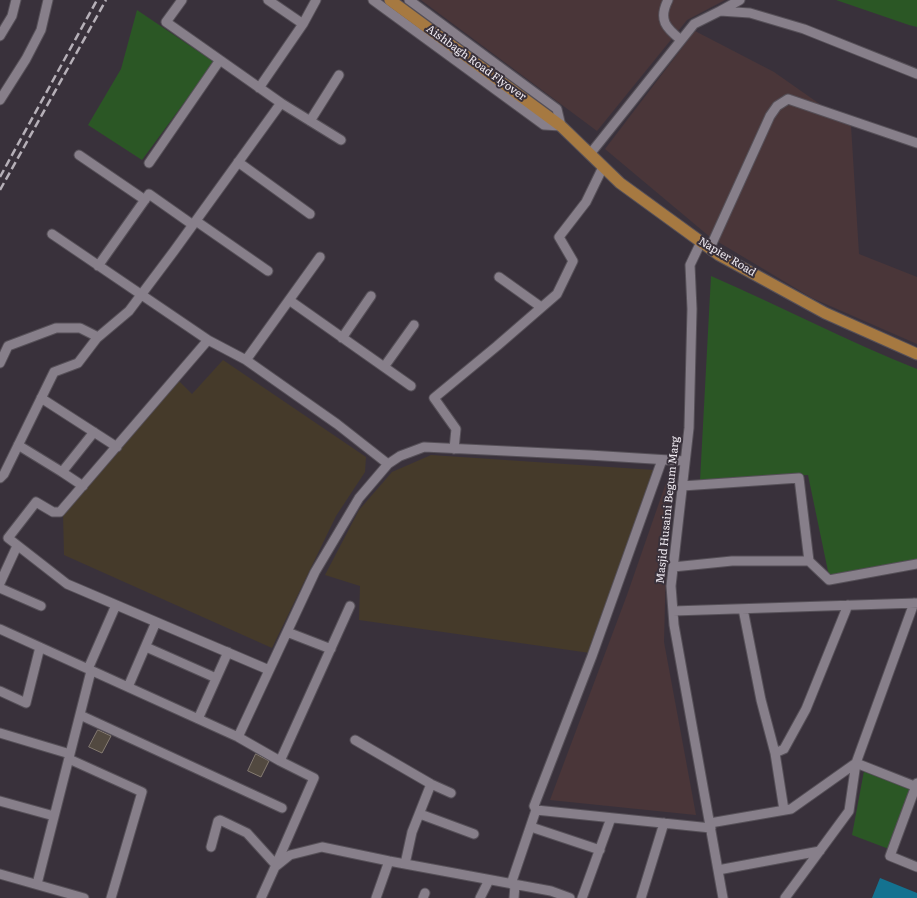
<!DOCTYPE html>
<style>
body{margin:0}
canvas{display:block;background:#39313b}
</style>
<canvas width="917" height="898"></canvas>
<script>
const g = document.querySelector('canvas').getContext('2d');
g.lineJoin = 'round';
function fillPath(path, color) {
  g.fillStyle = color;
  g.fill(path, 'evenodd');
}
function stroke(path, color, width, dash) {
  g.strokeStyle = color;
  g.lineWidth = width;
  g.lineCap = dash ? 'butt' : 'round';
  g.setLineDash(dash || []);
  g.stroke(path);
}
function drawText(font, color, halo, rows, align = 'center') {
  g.font = font + ' Literata,serif';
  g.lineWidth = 4;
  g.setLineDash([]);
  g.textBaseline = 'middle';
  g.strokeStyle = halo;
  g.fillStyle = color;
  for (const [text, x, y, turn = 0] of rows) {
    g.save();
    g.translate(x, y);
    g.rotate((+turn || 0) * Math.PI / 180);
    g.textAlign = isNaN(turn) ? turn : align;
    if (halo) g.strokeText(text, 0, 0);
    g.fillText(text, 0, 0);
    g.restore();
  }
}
const industrial = new Path2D(`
 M421,0h304l-38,20 -90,111z
 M695,31l79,41 77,54 8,128 58,23v67l-105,-46 -102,-61 -105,-88z
 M667,480l8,1 -9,82 -2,79 32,173 -146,-15 77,-205z`);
const education = new Path2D(`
 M223,360l143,97 -1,15 -29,44 -64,132 -208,-93 -1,-43 116,-131 13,13z
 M431,455l223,15 -64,183 -231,-33 1,-34 -35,-11 34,-65 33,-38z`);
const green = new Path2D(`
 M836,0h81v27l-8,-2z
 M137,10l77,52 -72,98 -54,-35 33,-56z
 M711,276c69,30 136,65 206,93v190l-88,17 -21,-101 -108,6z
 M864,771l47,18 -22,60 -37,-14z`);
const water = new Path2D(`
 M880,878l37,15v5h-45z`);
const building = new Path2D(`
 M98,730l13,6 -9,17 -13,-6z
 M256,754l13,7 -8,16 -13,-6z`);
const minor = new Path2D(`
 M182,0l-16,22 115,81 60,37
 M268,0l35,24
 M373,0l171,125 17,1 -4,-17 -148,-109
 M668,0c-10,20 -2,28 13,40
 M720,11l20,-11
 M0,36l12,-20 4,-16
 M259,88l44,-64 13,-24
 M0,100l26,-41 15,-29 7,-30
 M310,121l29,-46
 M590,154l104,-130 26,-13 30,2 54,16 113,45
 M79,155l66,45
 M238,162l72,52
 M149,163l71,-103
 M196,221l72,50
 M52,234l156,106 38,20 91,64 51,40
 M701,242l-11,23 2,44 -3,119 -18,158 3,39 49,273
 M710,248l60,-132 7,-10 11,-7 129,44
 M98,266l51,-72 44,31
 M499,277l42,30
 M289,300l122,86
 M342,338l29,-42
 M208,340l-148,172h-7l-17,-10 -28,36 59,46 202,86
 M246,360l74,-103
 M0,363l8,-17 48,-18h24l18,9
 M384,367l30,-42
 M41,398l76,49
 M18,445l44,27 32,-40
 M454,449l2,-20 -22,-31 63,-52 60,-52 16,-33 -14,-24 27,-35 17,-35
 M62,472l21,14
 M0,478l4,-4 50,-102 24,-9 19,-25 32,-27 45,-60 107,-148
 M682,486l117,-8 10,83
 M673,567l59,-6h77l20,19 88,-16
 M0,583l17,-37
 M0,588l41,18
 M743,609l18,91 14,53
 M673,611l244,-8
 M0,629l238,108 42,24 34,17 -39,89
 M287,632l44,17
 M146,647l70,31
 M88,669l28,-64
 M128,687l28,-65
 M0,691l26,12 14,-56
 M80,715l202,93
 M198,719l30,-67
 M0,733l70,21
 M238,737l77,-165 44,-74 29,-34 12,-8 24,-9 165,8 96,6
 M355,740l76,44 20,9
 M69,759l73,33 -31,106
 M280,761l70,-155
 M917,783l-27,73 27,11
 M0,801l54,15
 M536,810l175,18
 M784,810l-9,-57 9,-4 22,-40 42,-104
 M420,814l54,20
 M710,823l81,-14 65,-46 58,-160
 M531,827l69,23
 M211,847l7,-26 2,-1 27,13 29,32
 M405,864l7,-32 19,-48
 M718,870l102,-19
 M0,874l84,24
 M37,884l54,-213
 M511,884l25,-74 -2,-4 58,-150 70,-196
 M261,898l14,-31 15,-12 32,-8 67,14 162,30 19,7
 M376,898l13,-37
 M423,898l2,-5
 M480,898l9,-18
 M514,898l1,-13
 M582,898l29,-80
 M641,898l23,-75
 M785,898l64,-87 7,-48 61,24`);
const major = new Path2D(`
 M390,0l171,126 59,57 99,72 106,58 92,41`);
const rail = new Path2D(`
 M0,177l97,-177
 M0,190l106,-190`);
const streetNames = [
 ["Aishbagh Road Flyover",476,63,36],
 ["Napier Road",727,257,31],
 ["Masjid Husaini Begum Marg",668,510,-84]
];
fillPath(industrial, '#4a3639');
fillPath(education, '#453a2a');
fillPath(green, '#2b5725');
fillPath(water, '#147290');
fillPath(building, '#524940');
stroke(building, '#857b71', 1);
stroke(minor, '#565058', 11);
stroke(major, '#565058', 13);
stroke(minor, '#877f8a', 9);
stroke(major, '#a67941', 11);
stroke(rail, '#b6b0b8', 2.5, [8, 4]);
drawText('11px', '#f0ebf2', '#39313b', streetNames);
</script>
